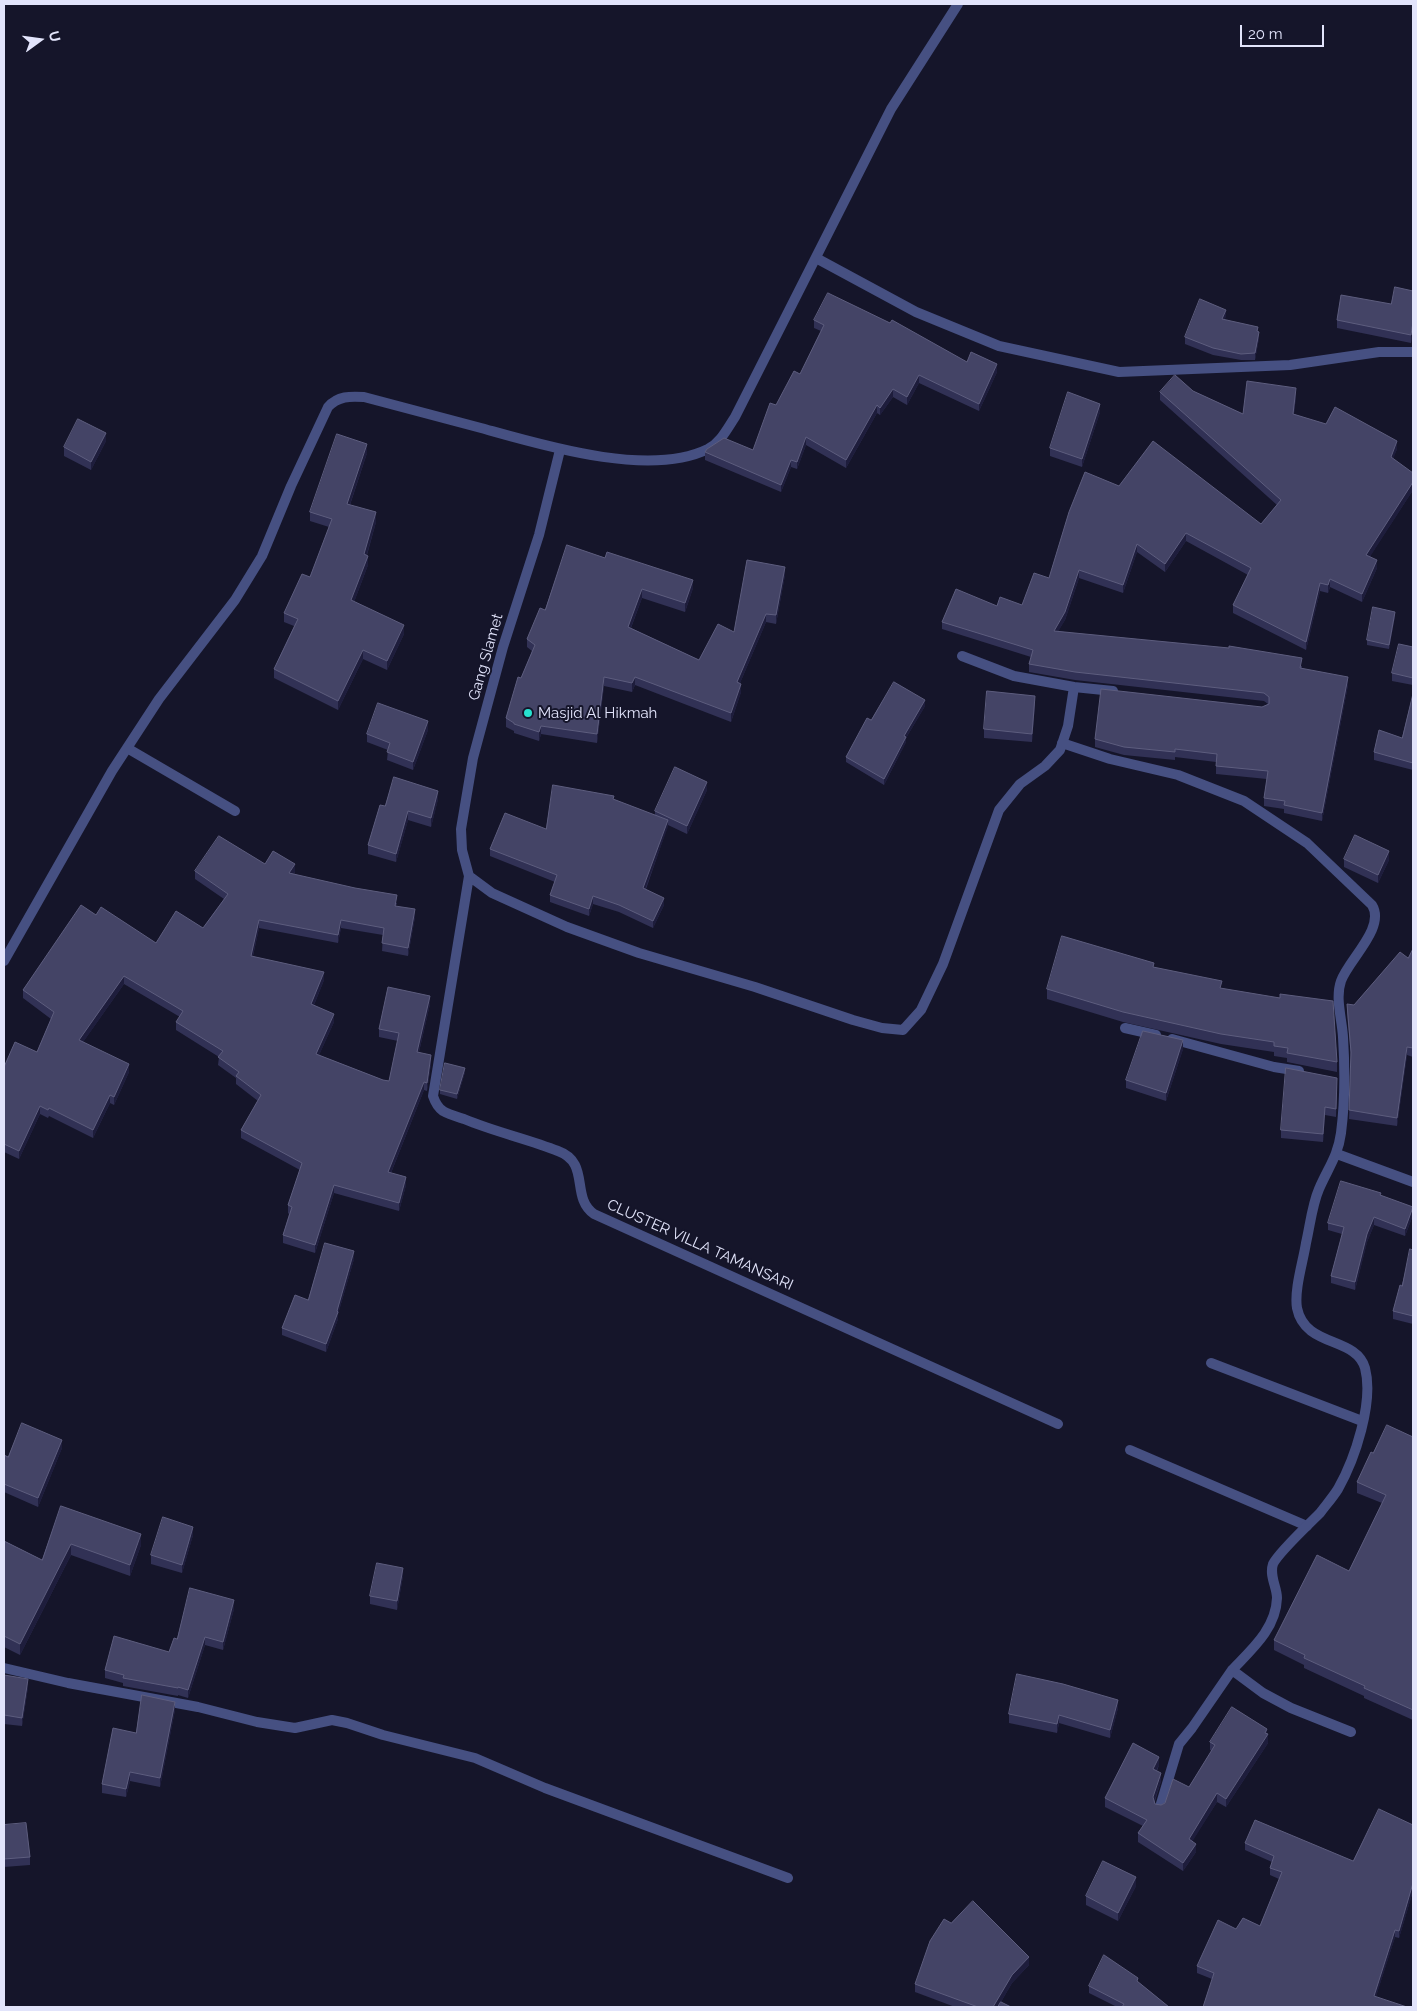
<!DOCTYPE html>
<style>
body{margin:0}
#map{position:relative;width:1417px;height:2011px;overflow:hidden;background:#15152a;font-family:Raleway,sans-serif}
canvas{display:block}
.frame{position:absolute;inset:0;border:5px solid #e2e4fb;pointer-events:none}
.north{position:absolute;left:15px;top:15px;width:50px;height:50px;-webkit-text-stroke:4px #15152a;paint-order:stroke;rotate:76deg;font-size:14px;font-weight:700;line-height:20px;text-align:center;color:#e2e4fb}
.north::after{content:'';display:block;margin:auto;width:18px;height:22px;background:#e2e4fb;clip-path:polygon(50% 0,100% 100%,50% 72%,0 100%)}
.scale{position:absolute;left:1240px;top:25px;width:84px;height:22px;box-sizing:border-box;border:2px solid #e2e4fb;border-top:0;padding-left:6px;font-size:15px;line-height:18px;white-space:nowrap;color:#e2e4fb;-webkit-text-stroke:4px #15152a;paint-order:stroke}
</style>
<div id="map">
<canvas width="1417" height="2011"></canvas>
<div class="frame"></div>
<div class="north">U</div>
<div class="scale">20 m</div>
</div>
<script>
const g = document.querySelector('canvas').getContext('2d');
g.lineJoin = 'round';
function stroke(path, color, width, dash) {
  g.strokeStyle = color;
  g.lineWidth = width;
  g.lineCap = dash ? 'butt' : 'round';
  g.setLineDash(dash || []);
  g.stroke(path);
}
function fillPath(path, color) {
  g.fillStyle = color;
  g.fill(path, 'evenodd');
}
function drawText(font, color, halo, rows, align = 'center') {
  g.font = font + ' Raleway,sans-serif';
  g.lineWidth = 4;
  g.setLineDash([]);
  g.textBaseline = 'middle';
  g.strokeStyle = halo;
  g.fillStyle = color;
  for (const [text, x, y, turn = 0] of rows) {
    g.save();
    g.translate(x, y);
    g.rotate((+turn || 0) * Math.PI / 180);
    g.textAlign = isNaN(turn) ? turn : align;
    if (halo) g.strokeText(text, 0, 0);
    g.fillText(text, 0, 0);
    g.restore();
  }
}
const lane = new Path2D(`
 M1211,1363l151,58
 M1130,1450l177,76`);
const street = new Path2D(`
 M816,258l100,54 83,34 120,26 171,-7 89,-13h34
 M560,450l-21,85 -36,112 -30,111 -12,71 1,21 7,26 -36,220c2,6 4,11 10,15 7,4 15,6 21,8 31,13 64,20 94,32 33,12 12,46 36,63l464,210
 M962,656l52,20 60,11 39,4
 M1062,743l48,16 68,16 66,26 63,42 65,62c14,23 -24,55 -31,76 -6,17 1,38 2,56 2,31 2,65 -2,96 -3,23 -13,35 -22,56 -7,16 -9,37 -13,54 -3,19 -12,47 -9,65 8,40 59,28 68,60 9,34 -10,91 -27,121 -5,8 -12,16 -18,24 -10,10 -42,40 -47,51 -4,12 4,23 4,34 -1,31 -26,52 -45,72l31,23 28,15 60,24
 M127,748l108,63
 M469,876l23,17 75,34 72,26 116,34 98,33 29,8 21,2 18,-20 22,-46 56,-154 21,-26 25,-18 15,-16 8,-24 6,-39
 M4,961l108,-190 47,-72 76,-99 27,-44 29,-70 37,-79c10,-11 22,-11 36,-10 39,10 78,21 117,31 61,17 168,50 227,21 13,-7 19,-20 27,-32l156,-308 67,-105
 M1125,1028l31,7
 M1172,1039l102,28 25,4
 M1337,1154l76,28
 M4,1668l64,15 130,24 59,15 38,6 37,-8 15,3 36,12 92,23 70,30 243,90
 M1160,1807l19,-63 13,-16 40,-58`);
const wall = new Path2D(`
 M1413,291v39l-2,13 -74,-15v-8l54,-16z
 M1226,316l-2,4 34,11 1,7 -4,22h-14l-28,-5 -28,-11v-7z
 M814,320l153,42 30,10 -18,39 -60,-28 -12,22 -14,-8 -13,18 -3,-2 -31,55 -40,-23 -9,24 -6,-2 -10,25 -76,-32v-8l48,-2 23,-45 24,-31 21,-43 -7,-3z
 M1193,391l50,23 53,-18 -2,18 103,35 -4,9 20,32 -43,66 7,12 -15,34 -32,-15 -2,6 -8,-2 -14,59 -73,-37v-8l15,-30 -62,-34 -21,31 -28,-20 -14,41 -44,-15 -14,42 -7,11 244,35v2l46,17 -26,136 -38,-8v-4l-20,-3v-8l3,-19 -51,-5v-12l-41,-5v3l-51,-5 -29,-8v-8l167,-32 6,-3 -4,-3 -189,-21 -46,-8v-8l2,-7 -89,-28v-7l55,-16 25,-1 27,-27 70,-92 142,38 16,-19 -117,-105v-8z
 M1100,412l-18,55 -32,-11v-8z
 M106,441l-15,29 -27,-14v-9z
 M367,453l-17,52 26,17 -9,33 1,10 -14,37 50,32 -17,36 -24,-11 -25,51 -64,-32v-9l20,-43 -10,-4v-9l26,-36 19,-50 -19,-6v-9z
 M567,545l126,43 -8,24 -43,-14 -11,30 68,32 35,-28 51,-57 -9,49 -10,-2 -26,61 1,9 -10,30 -96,-37 -3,7 -28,-6 -7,57 -56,-9 -2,7 -25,-8v-2l-8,-4v-9l15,-40 11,-27 -5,-4v-8l18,-29z
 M1395,616l-6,33 -22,-4v-5z
 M1413,647v38l-21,-4v-8z
 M1413,694v76l-39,-10v-8l28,-14z
 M1035,704l-3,38 -48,-4v-9z
 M925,706l-19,32v4l-22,43 -38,-23v-5l25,-37z
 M428,730l-15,40 -26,-10 1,-10 -21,-8v-8z
 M707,790l-20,44 -19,-9 -22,64 18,16 -11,23 -34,-16 -26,-8 -4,12 -39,-14v-7l5,-13 -65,-26v-7l56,-20 68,-29 41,15v-4z
 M438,799l-7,28 -23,-7 -12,42 -28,-8v-9l17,-39z
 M1344,859l45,1 -11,23 -34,-16z
 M265,864l30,8 -1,2 103,29 -1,3 19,11 -7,39 -26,-5 1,-16 -42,-7 -3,15 -79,-15 -6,28 71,24 -10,25 20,17 -15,33 64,25 6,1 9,-40 -19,-4v-8l51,-25 -11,48 12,11 -4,28 -3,-1 -33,83 15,12 -7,26 -65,-18 -19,60 -32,-10v-8l6,-21 -1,-1v-8l12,-35 -59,-32v-8l17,-29 -22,-17v-6l-18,-13 1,-8 -43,-27v-8l4,-5 -56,-33 -41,58 46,30 -15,33 -4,-2 -17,35 -44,-22 -1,2 -8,-4 -21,45 -15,-7v-85l33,-15 14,-33 -28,-21v-8l73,-75 60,28 47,-15 21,-29 -29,-20v-8z
 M1413,949v108l-6,-2 -10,71 -48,-7 2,-61 -4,-45v-9l7,1 54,-47z
 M1154,967l68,22 115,73v10l-50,-10v-4l-13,-2v-4l-53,-8 -98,-22 -76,-23v-10z
 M1183,1049l-17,52 -40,-13v-8z
 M465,1072l-8,27 -17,-5v-4z
 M1337,1086l-1,31 -11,-2 -2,27 -42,-4v-8z
 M1381,1195l32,20 -8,21 -31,-11 -7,17 -12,48 -24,-7v-7l11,-42 -14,-4v-7z
 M1413,1250v74l-20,-5v-8z
 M354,1259l-16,55v5l-12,33 -44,-17v-7l26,-28z
 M1413,1437v283l-49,-22v-2l-60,-28v-3l-30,-15v-10l75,-69 33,-68 -25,-10v-11l16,-29z
 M62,1448l-24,59 -34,-15v-37l4,2z
 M61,1506l80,39 -11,31 -59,-21 -51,100 -16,-8v-106l38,19z
 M193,1535l-11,38 -31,-9v-9z
 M403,1576l-6,34 -27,-6v-8z
 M234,1609l-11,41 -18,-5 -17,53 -10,-3v1l-55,-10v-3l-18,-5v-8l64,-18 8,-13z
 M4,1675l24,12 -6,39 -18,-2z
 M1118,1708l-8,30 -51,-15 -2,10 -48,-10v-9z
 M175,1710l-15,77 -30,-6 -4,16 -24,-4v-9l34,-51z
 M1267,1734l1,9 -42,64 -9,-5 -25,39 4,11 -13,19 -45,-29v-9l5,-7 -38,-19v-9l54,-33 -2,6 4,10 -6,20v3l6,1 28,-18 23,-36 -2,-1v-8z
 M4,1825l26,32v8l-26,2z
 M1413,1825v66l-14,47 -4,-1 -19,59 -164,-17 -15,-6v-7l39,-37 24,-3 19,-47 -9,-4v-7l2,-6 -27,-12v-7l108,18z
 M1136,1886l-18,35 -32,-16v-9z
 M951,1923l78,42 -17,18 -14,24h-43l-40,-15v-8z
 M1138,1982l31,25h-52l-28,-14v-7z`);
const shadedWall = new Path2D(`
 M1226,310v6l-4,10v-7z
 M1413,322v8l-2,13v-8z
 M1259,332v6l-4,22v-7z
 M997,364v8l-18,39v-7z
 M919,375v8l-12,22v-8z
 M1296,388v8l-3,26v-8z
 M893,389v8l-13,18v-7z
 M1100,404v8l-18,55v-8z
 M877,405v8l-31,55v-8z
 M106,433v8l-15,29v-8z
 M806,437v8l-9,24v-7z
 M1397,441v8l-6,16v-8z
 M367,444v9l-20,60v-9z
 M791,460v7l-10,25v-7z
 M1413,482v8l-47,73v-8z
 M376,512v10l-12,42v-10z
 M1186,533v8l-21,31v-8z
 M1137,544v8l-14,41v-8z
 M368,556v9l-17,45v-10z
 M1377,560v8l-15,34v-8z
 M785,567v8l-9,49v-9z
 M1079,570v8l-14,42 -11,19v-8z
 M1330,579v8l-2,6v-8z
 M693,580v8l-8,24v-9z
 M1320,583v8l-14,59v-8z
 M642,589v9l-14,37v-8z
 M1395,612v4l-6,33v-4z
 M766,614v8l-29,68v-8z
 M404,625v9l-17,36v-9z
 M363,650v9l-25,51v-9z
 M604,677v9l-7,57v-9z
 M635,677v8l-3,7v-9z
 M1348,677v8l-26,136v-8z
 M741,684v8l-10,30v-9z
 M1035,696v8l-3,38v-8z
 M925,700v6l-19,32v4l-22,43v-6l20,-43z
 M428,721v9l-15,40v-8z
 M541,726v8l-2,7v-9z
 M707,782v8l-20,44v-8z
 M438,791v8l-7,28v-9z
 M408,811v9l-12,42v-8z
 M668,820v7l-25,68v-7z
 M1389,851v9l-11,23v-8z
 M295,864v8l-6,9v-8z
 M593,896v8l-4,12v-7z
 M664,898v7l-11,23v-7z
 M415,909v8l-7,39v-8z
 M259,920v8l-8,36v-8z
 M341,920v8l-3,15v-8z
 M324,972v8l-13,32v-8z
 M124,976v8l-45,64v-8z
 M430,996v8l-13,56v-8z
 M334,1014v8l-18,40v-8z
 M1183,1040v9l-17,52v-8z
 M1407,1047v8l-10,71v-8z
 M431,1055v8l-4,28v-8z
 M129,1064v8l-15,33v-8z
 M465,1068v4l-8,27v-5z
 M424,1082v8l-36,90v-8z
 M110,1095v8l-17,35v-8z
 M40,1106v8l-21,45v-8z
 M1325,1107v8l-2,27v-8z
 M406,1177v8l-7,26v-8z
 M334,1185v8l-19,60v-8z
 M1413,1207v8l-8,21v-7z
 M1374,1217v8l-7,17 -12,48v-8l12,-48z
 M354,1251v8l-16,55v5l-12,33v-8l11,-33z
 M62,1440v8l-24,59v-9z
 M193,1527v8l-11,38v-8z
 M141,1534v11l-11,31v-11z
 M71,1544v11l-51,100v-11z
 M403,1568v8l-6,34v-9z
 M234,1600v9l-11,41v-8z
 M205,1637v8l-17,53v-8z
 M28,1679v8l-6,39v-8z
 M1118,1700v8l-8,30v-8z
 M175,1702v8l-15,77v-9z
 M1059,1715v8l-2,10v-9z
 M1267,1729v7l1,-2v9l-42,64v-8z
 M1159,1757v8l-6,12v-8z
 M130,1772v9l-4,16v-8z
 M1161,1773v8l-8,24v-8z
 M1217,1793v9l-28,45v-8z
 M1196,1844v8l-13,19v-8z
 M1136,1877v9l-18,35v-8z
 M1413,1883v8l-14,47v-7z
 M1395,1930v7l-21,66v-7z
 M1029,1957v8l-17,18 -14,24h-5l19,-32z`);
const building = new Path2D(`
 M1395,287l18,4v31l-2,13 -74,-15 4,-25 50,9z
 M828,293l62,30 2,-3 75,42 4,-10 26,12 -18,40 -60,-29 -12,22 -14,-8 -13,19 -3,-3 -31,55 -40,-23 -9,25 -6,-2 -10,25 -76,-33 2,-3 17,-11 29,12 17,-47 6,2 18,-34 6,3 24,-49 -10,-5z
 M1200,299l26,11 -4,9 36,8 -1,4 2,1 -4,21 -14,1 -28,-6 -28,-11z
 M1175,375l18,16 50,23 4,-33 49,7 -3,26 33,10 9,-17 62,34 -6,16 22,16v9l-47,73 11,5 -15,34 -32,-15 -2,6 -8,-2 -14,59 -73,-37 18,-37 -65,-35 -21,31 -28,-20 -14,41 -44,-15 -14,42 -11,19 175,17v-2l73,12 -2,10 48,9 -26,136 -38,-8 1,-4 -21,-3 4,-27 -52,-5 1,-12 -42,-5v3l-51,-5 -29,-8 6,-50 161,18 7,-3v-7l-5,-4 -189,-21 -46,-8 4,-14 -91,-28 14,-33 41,17 3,-9 22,8 12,-32 15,5 20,-66 16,-40 34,14 34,-45 108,83 20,-24 -121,-108z
 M1068,392l32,12 -18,55 -32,-11z
 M78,419l28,14 -15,29 -27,-15z
 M337,434l30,10 -20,60 29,8 -12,42 4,2 -17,44 53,25 -17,36 -24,-11 -25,51 -64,-32 24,-50 -14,-6 18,-39 8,3 22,-58 -22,-7z
 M567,545l38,13 2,-6 86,28 -8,23 -43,-14 -14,38 71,33 19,-36 16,8 13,-72 38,7 -9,48 -10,-1 -29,68 4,2 -10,29 -96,-36 -3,6 -28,-6 -7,57 -56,-8 -2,6 -25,-8v-1l-8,-5 12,-41 3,1 14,-33 -8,-6 13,-31 5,2z
 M1373,607l22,5 -6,33 -22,-5z
 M1399,644l14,3v31l-21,-5z
 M894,682l31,18 -21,36 2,1 -22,42 -38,-22 21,-39 4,2z
 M987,691l48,5 -3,38 -48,-5z
 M1413,694v69l-39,-11 5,-22 23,8z
 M378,703l50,18 -15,41 -26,-10 3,-9 -23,-9z
 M675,767l32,15 -20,44 -32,-15z
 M394,777l44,14 -7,27 -23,-7 -12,43 -28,-9 12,-40 5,1z
 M553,785l61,11 -1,3 55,21 -25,68 21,10 -11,23 -34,-16 -26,-9 -4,13 -39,-14 7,-20 -67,-26 15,-36 41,16z
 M1355,835l34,16 -11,24 -34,-16z
 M219,836l46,28 8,-13 22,13 -6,9 66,15 42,7 -2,11 20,3 -7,39 -26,-5 2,-15 -43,-8 -3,15 -79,-15 -8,36 73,16 -13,32 23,10 -18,40 67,26 6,1 10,-48 -20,-4 9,-42 42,9 -13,56 14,3 -4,28 -3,-1 -36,90 18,5 -7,26 -65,-18 -19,60 -32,-10 9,-28 -4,-2 14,-42 -61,-33 20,-35 -25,-19 3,-4 -21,-15 5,-6 -47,-29 7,-11 -59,-35 -45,64 50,24 -15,33 -4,-2 -17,35 -44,-22 -1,2 -8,-4 -21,45 -15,-7v-77l11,-25 22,10 17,-40 -31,-22 58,-85 15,10 5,-8 55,36 20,-32 27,17 25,-34 -33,-23z
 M1062,936l92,27 -1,4 69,14 -2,7 60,10v-4l53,7 4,61 -50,-9 1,-5 -14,-2v-4l-53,-8 -98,-22 -76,-23z
 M1413,949v99l-6,-1 -10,71 -48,-8 2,-58 -4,-48 7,1 46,-53 8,6z
 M1143,1031l40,9 -17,53 -40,-13z
 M445,1063l20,5 -8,26 -17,-4z
 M1286,1068l51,10 -1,31 -11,-2 -2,27 -42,-4z
 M1341,1181l40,12 -1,2 33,12 -8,22 -31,-12 -7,17 -12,48 -24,-6 13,-49 -16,-4z
 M325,1243l29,8 -17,60 1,1 -12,32 -44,-16 13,-33 13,5z
 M1410,1249l3,1v66l-20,-5 7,-26 2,1z
 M22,1423l40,17 -24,58 -34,-14v-29l4,2z
 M1387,1425l26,12v273l-49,-22 1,-2 -61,-28 1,-3 -31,-15 43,-85 32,16 37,-76 -29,-13 14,-30 2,1z
 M61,1506l80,28 -11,31 -59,-21 -51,100 -16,-8v-95l38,19z
 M163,1517l30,10 -11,38 -31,-10z
 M377,1563l26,5 -6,33 -27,-5z
 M190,1588l44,12 -11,42 -18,-5 -17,53 -10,-3v1l-55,-10 1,-3 -19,-5 9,-34 55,16 5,-14 3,1z
 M1017,1674l46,10 55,16 -8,30 -51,-15 -2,9 -48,-10z
 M4,1675l24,4 -6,39 -18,-3z
 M142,1695l33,7 -15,76 -30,-6 -4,17 -24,-5 11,-56 23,5z
 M1232,1707l35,22 -2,4 3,1 -42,65 -9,-6 -28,46 7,5 -13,19 -45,-30 9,-13 -42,-22 28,-55 26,14 -6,12 8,4 -8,24 2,7 6,1 4,-2 8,-24 16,8 26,-42 -5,-3z
 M1379,1809l34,16v58l-14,48 -4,-1 -21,66 33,11h-204l11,-34 -17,-7 21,-46 18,9 7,-11 17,8 22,-54 -12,-4 4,-12 -29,-13 10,-23 98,41z
 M26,1823l4,34 -26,2v-34z
 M1103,1861l33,16 -18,36 -32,-17z
 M973,1901l56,56 -17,18 -19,32h-15l-63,-23 15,-43 14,-22 7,4z
 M1104,1955l34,23 -1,3 32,26h-47l2,-3 -35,-18z
 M1001,2002l10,5h-13z`);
const markers = [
 [528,713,5,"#27e1cf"]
];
const streetNames = [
 ["Gang Slamet",486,657,-74],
 ["CLUSTER VILLA TAMANSARI",700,1245,24]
];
const poiNames = [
 ["Masjid Al Hikmah",538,713]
];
stroke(lane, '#465082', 10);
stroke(street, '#465082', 10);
fillPath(wall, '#313155');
fillPath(shadedWall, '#1e1d3c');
fillPath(building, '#446');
stroke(building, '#5d5d7e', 1);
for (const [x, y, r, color] of markers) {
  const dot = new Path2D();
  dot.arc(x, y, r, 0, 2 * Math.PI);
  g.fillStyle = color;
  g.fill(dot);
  stroke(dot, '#15152a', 2);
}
drawText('15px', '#e2e4fb', '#15152a', streetNames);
drawText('15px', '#e2e4fb', '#15152a', poiNames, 'left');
</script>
